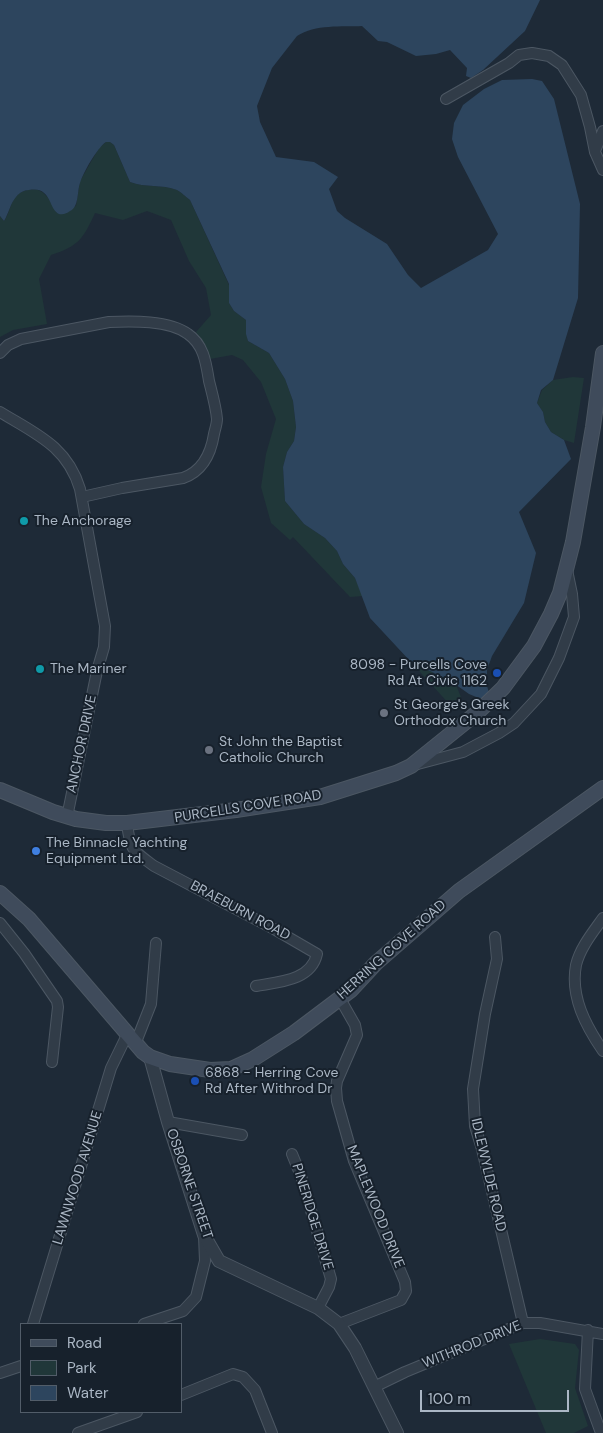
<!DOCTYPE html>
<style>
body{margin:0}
#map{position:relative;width:603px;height:1433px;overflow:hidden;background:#1e2a37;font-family:"DM Sans",sans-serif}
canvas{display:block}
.legend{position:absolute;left:20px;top:1323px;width:162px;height:90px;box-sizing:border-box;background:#17212c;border:1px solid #525d69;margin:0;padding:6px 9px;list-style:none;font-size:15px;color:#abb7c5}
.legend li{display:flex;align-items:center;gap:10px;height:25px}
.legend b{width:25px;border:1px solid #525d69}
.scale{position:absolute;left:420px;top:1390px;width:149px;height:22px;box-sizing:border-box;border:2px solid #abb7c5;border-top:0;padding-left:6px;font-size:15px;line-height:18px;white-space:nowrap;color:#abb7c5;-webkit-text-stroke:4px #17212c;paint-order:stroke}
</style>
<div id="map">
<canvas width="603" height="1433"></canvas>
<ul class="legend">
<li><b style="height:6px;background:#3f4b5b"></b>Road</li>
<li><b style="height:14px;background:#203739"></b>Park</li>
<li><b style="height:14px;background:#2d455e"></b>Water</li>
</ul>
<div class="scale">100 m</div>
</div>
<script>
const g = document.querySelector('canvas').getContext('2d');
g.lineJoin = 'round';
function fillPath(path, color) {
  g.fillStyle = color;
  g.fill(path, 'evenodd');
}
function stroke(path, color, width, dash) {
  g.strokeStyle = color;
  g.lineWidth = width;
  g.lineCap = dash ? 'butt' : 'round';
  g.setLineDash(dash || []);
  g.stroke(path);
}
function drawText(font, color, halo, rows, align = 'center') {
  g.font = font + ' "DM Sans",sans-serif';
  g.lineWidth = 4;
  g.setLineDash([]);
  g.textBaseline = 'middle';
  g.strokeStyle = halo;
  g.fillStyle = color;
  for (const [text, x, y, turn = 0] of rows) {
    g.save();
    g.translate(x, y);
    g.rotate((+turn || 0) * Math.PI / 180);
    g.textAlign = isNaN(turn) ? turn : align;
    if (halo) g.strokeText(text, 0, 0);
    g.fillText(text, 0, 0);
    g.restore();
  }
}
const green = new Path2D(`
 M106,142h4l4,3 16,37c15,6 32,2 47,8 4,2 9,7 13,10l39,85v18l5,8 12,9 2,21 21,12 16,26 8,22 3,26 -2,14 -7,11 -4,15 2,34 19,23 21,14 12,13 6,13 12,14 8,18 -13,1 -57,-60 -3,3 -19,-17 -10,-36 5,-33 10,-35 -15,-37 -18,-22 -11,-5 -22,4 -5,-14 -9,-13 15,-17 -5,-27 -17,-27 -18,-41 -24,-9 -24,9 -28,-7c-12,26 -16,33 -44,42l-12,24 8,45 -34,6 -13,7v-121l4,5c6,-8 6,-19 13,-26 3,-3 7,-4 11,-5 16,-4 22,11 29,23l19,-7 4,-25 19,-33z
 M573,377l11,1 -10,65 -10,-3 -13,-8 -6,-10 -2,-10 -6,-9 5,-13 11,-10z
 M410,661l42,21 4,3 5,12 -10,9z
 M540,1339l35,5 4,6 -4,38 13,38 -14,7h-28l-37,-89z`);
const water = new Path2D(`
 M0,0h540l-15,31 -42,39 -12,8 -5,-2 1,-8 -17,-18 -14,4 -20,2 -29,-14 -9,-1 -16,-15c-20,1 -47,-2 -65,10l-25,32 -15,38 3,16 16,35 38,5 24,15 -9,12 8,22 8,7 42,26 21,31 13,13 67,-38 10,-16 -40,-77 -6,-18 2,-16 9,-18 21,-16 18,-9 30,-1 10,2 12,18 26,105 -2,94 -25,82 -12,10 -4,13 6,9 2,10 6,10 13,8 7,19 -52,53 17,41 -12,50 -32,53 -5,14v16l3,10 -9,3 -12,-5 -17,-12 -42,-21 -40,-43 -15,-40 -12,-14 -6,-13 -12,-13 -21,-14 -19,-23 -2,-34 4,-15 7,-11 2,-14 -3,-26 -8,-22 -16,-26 -21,-12 -2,-7v-14l-12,-9 -5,-8v-19l-39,-84c-4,-3 -9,-8 -13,-10 -15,-6 -32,-2 -47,-8l-16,-37 -4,-3h-4c-9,6 -23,31 -26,41 -3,9 -1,24 -10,28 -2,2 -8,4 -11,3 -11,-5 -7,-28 -30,-24 -5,0 -10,3 -13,7 -6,7 -7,16 -12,24l-4,-5z`);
const minor = new Path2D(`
 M446,99l63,-36 10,-8 13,-2 17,3 13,9 19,30 9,32 5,25 8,18
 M595,151l8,-20
 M0,353l8,-8 13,-6 88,-17c23,-1 60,-2 79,12 16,11 18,29 21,47 3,12 7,26 8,38 0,5 -2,10 -3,15 -3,19 -11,37 -31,44l-61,10 -40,9
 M0,412c36,22 67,34 80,77l25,137 -1,21 -7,24 -30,146
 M414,765l49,-13 36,-19 15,-10 27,-29 18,-36 15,-41 -2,-23 -5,-24
 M127,823c3,27 5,27 27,43l120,63 43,25c-6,27 -39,28 -61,32
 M603,918c-10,14 -23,30 -27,47 -6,32 10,61 27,86
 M0,923l24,30 33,48 1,6 -6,55
 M495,937l2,22 -12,55 -12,75 2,37 7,23 41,174
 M339,997l16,28 2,10 -20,46 -1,7 1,13 17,60 51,121 1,9 -5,9 -62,24
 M136,1042l15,-38 5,-61
 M168,1122l74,13
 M292,1154l9,22 30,103 -2,8 -11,21
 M33,1324l78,-256 17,-35
 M144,1324l39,-13 13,-14 9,-36 -1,-25
 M588,1330l-3,59 16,44
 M0,1373l21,-7
 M374,1387l31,-15 118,-49h17l63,11
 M181,1395l52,-21 10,3 12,13 17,43
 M78,1433l59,-21`);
const tertiary = new Path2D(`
 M150,1057l18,65 36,113 15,26 99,47 21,16 16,24 42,85`);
const secondary = new Path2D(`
 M0,790l53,22 23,7 30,4h21l109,-13 84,-13 76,-24 15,-7 67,-54 25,-24 31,-42 17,-32 9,-21 13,-51 20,-115 10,-74
 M0,893l29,26 114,133 7,5 20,7 40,6 21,-1 22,-10 41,-26 57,-43 25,-27 83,-72 144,-103`);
const markers = [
 [24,521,5,"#0f9aa8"],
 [40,669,5,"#0f9aa8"],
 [497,673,5,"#1a4fb4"],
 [384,713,5,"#6b7280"],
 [209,750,5,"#6b7280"],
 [36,851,5,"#3f7fe0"],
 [195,1081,5,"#1a4fb4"]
];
const poiNames = [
 ["The Anchorage",34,521],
 ["8098 - Purcells Cove",487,665,"right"],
 ["Rd At Civic 1162",487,681,"right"],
 ["The Mariner",50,669],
 ["St George's Greek",394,705],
 ["Orthodox Church",394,721],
 ["St John the Baptist",219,742],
 ["Catholic Church",219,758],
 ["The Binnacle Yachting",46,843],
 ["Equipment Ltd.",46,859],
 ["6868 - Herring Cove",205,1073],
 ["Rd After Withrod Dr",205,1089]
];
const streetNames = [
 ["ANCHOR DRIVE",82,744,-78],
 ["PURCELLS COVE ROAD",248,807,-9],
 ["BRAEBURN ROAD",240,911,28],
 ["HERRING COVE ROAD",392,950,-42],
 ["IDLEWYLDE ROAD",488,1175,77],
 ["LAWNWOOD AVENUE",78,1178,-73],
 ["OSBORNE STREET",189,1184,71],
 ["MAPLEWOOD DRIVE",375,1207,68],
 ["PINERIDGE DRIVE",312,1217,73],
 ["WITHROD DRIVE",472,1345,-22]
];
fillPath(green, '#203739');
fillPath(water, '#2d455e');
stroke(minor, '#4c5763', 12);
stroke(tertiary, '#4c5763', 14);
stroke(secondary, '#4c5763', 16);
stroke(minor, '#313c48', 10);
stroke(tertiary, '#313c48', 12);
stroke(secondary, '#3f4b5b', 14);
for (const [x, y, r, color] of markers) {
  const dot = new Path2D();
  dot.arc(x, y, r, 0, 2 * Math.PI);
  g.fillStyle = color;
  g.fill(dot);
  stroke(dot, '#17212c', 2);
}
drawText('14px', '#abb7c5', '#17212c', poiNames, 'left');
drawText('14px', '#abb7c5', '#17212c', streetNames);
</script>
